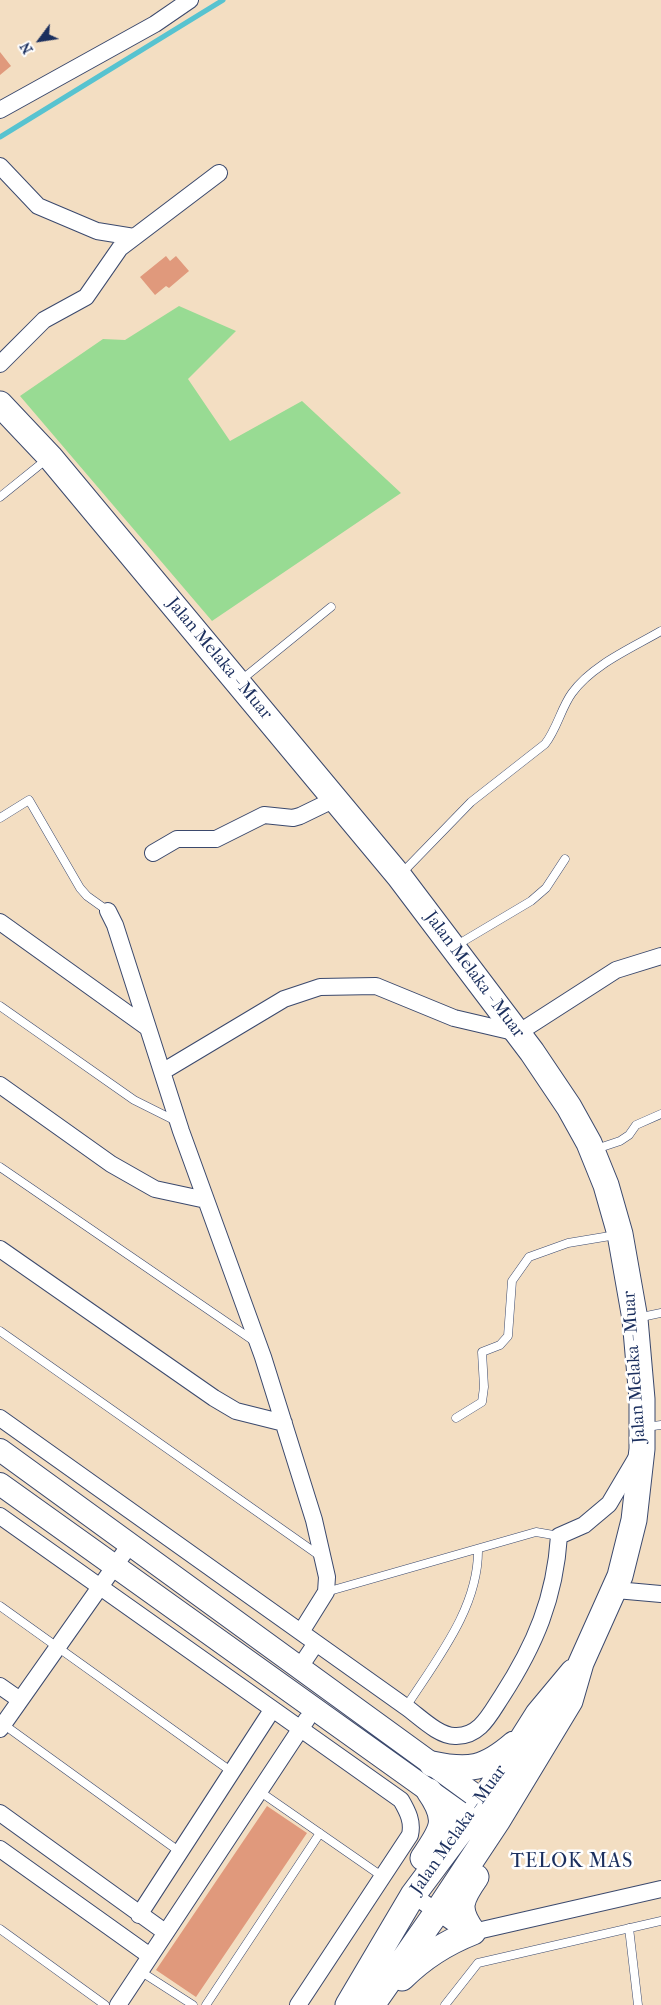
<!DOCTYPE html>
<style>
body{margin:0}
#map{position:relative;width:661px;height:2005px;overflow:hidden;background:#f3dec2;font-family:"IM FELL French Canon",serif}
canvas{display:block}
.north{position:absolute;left:15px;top:15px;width:50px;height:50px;-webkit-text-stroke:4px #fff;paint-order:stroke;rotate:239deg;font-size:14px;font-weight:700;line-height:20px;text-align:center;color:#1b2f5e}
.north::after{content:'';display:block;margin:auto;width:18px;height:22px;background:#1b2f5e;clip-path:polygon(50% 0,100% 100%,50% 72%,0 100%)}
</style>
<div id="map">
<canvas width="661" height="2005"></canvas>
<div class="north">N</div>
</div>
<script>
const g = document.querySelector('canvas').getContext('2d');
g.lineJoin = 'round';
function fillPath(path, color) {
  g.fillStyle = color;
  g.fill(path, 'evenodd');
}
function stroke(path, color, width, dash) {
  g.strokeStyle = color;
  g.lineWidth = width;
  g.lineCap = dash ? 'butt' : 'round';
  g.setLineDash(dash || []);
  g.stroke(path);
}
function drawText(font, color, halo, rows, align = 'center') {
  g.font = font + ' "IM FELL French Canon",serif';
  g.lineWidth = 5;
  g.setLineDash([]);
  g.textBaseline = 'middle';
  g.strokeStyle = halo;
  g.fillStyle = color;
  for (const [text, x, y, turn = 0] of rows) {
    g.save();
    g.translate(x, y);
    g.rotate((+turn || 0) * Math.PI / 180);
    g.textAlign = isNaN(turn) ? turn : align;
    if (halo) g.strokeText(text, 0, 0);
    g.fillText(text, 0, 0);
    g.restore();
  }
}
const green = new Path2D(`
 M179,306l57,25 -48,48 42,62 72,-40 99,92 -189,128 -192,-225 83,-57 22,1z`);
const stream = new Path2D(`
 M0,137l223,-137`);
const building = new Path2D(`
 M0,52l11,14 -11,9z
 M166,256l4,5 6,-5 13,15 -20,17 -3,-2 -11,9 -15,-18z
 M267,1806l40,27 -111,164 -40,-27z`);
const lane = new Path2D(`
 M0,497l47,-38
 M240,681l91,-74
 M0,818l29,-18 51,88 7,8 21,15
 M402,873l69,-71 74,-58c12,-15 16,-36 27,-51 20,-28 60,-45 89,-62
 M457,945l74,-44 15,-13 19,-29
 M0,1006l134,94 42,21
 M596,1149l24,-8 9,-6 7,-10 25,-11
 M0,1167l254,174
 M637,1318l24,-5
 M0,1331l320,225
 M456,1418l26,-16 2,-15 -2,-35 18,-7 8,-9 4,-55 17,-24 39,-14 48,-8
 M646,1427l15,-2
 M326,1592l210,-60 23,4
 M0,1606l232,166
 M406,1707c31,-48 73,-100 72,-158
 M3,1724l177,128
 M259,1791l124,86
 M629,1928l9,77
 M0,1929l105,76
 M140,1971l53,34
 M206,2005l114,-172
 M445,2005l33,-42 183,-42`);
const street = new Path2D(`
 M0,110l155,-86 35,-24
 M0,166l38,40 59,25 37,6
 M0,364l44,-44 42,-23 34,-49 99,-75
 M153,853l24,-14h39l48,-24 29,3 7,-2 35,-17
 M108,911l7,14 66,206 82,226 51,163 13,57 -1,15 -25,40
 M0,922l148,106
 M162,1072l122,-73 36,-12 56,-1 78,32 64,15 98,-63 45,-14
 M0,1085l111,79 44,25 51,11
 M0,1249l214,149 22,13 48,12
 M0,1418l406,289c13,9 32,29 49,29 25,1 35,-22 47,-40 33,-51 53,-98 57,-160l25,-11 25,-21 29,-49
 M0,1516l401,284c7,12 12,22 9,35l-112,170
 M616,1590l45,4
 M300,1667l16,-24
 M0,1686l20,14
 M0,1729l131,-186
 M0,1813l165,119
 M0,1849l150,107
 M413,1895l43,30 17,7 188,-43
 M139,1915l133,-205
 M118,2005l189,-286`);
const secondary = new Path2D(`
 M0,1450l483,351 10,13
 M0,1484l470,336h17`);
const primary = new Path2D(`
 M0,404l50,53 349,419 133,176 37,55 20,36 17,42 14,49 15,85 7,80v50l-8,71 -14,56 -39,87 -11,38 -72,119 -61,92 -65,93
 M432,1764c37,8 53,5 82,-20
 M423,1858c19,-28 27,-37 6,-67
 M402,1978c21,-21 43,-35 71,-46 -17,-23 -13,-32 3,-55
 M348,2005l65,-110 70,-94 55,-87 35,-42`);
const streetNames = [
 ["Jalan Melaka - Muar",219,659,50],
 ["Jalan Melaka - Muar",474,975,53],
 ["Jalan Melaka - Muar",635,1367,-94],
 ["Jalan Melaka - Muar",459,1830,-55]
];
const quarterNames = [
 ["TELOK MAS",572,1862]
];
fillPath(green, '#98db93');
stroke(stream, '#57c3d0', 5);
fillPath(building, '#e0997c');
stroke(lane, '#3b496d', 9);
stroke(street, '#3b496d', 18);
stroke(secondary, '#3b496d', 24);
stroke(primary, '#3b496d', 27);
stroke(lane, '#fff', 8);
stroke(street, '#fff', 16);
stroke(secondary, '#fff', 22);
stroke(primary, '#fff', 25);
drawText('18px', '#1b2f5e', '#fff', streetNames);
g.letterSpacing = '1px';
drawText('20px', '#1b2f5e', '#fff', quarterNames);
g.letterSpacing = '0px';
</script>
